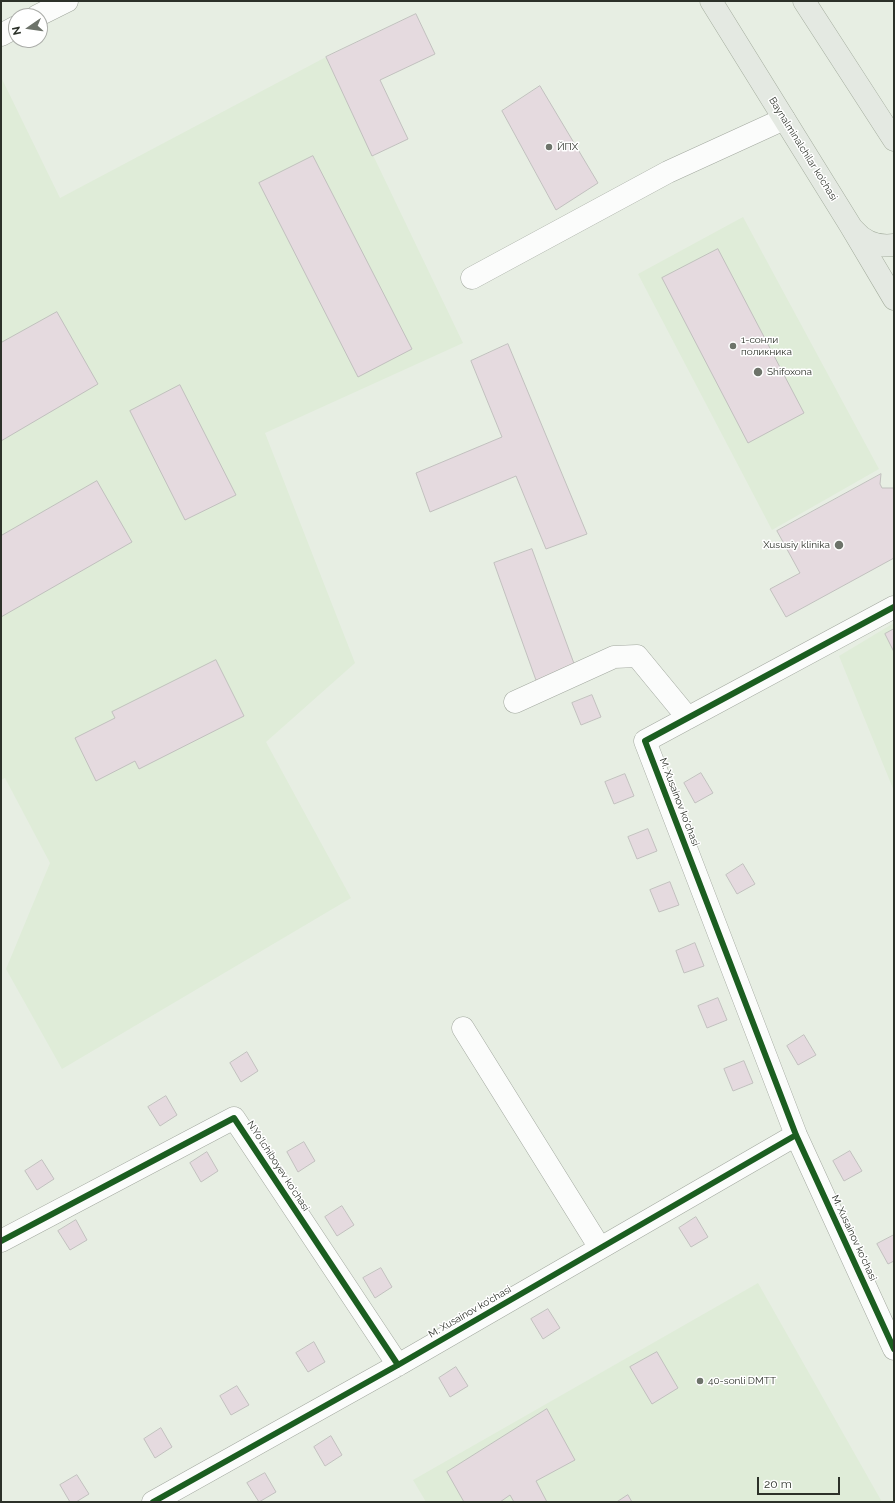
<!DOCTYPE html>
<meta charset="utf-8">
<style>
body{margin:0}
#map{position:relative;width:895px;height:1503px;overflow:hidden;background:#e7eee3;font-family:Raleway,sans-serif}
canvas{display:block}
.frame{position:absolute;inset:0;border:2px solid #2c3129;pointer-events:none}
.north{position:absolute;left:8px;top:8px;width:40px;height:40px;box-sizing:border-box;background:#fff;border:1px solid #abada9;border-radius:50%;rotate:257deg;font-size:11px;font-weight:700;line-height:16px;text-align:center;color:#2c3129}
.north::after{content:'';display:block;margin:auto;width:14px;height:18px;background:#6d736a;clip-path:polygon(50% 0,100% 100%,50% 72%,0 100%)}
.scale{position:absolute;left:757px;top:1477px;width:83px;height:18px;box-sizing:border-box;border:2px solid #2c3129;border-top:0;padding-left:5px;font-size:12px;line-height:14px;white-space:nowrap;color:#2c3129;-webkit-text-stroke:3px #fff;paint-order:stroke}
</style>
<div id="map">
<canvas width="895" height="1503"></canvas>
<div class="frame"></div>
<div class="north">N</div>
<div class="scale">20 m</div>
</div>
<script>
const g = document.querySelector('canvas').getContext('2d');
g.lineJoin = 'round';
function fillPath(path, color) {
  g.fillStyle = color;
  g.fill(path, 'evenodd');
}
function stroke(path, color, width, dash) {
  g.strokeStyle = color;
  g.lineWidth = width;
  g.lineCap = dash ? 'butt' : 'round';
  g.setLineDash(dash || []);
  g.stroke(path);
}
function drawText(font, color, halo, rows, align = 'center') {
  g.font = font + ' Raleway,sans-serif';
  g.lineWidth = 3;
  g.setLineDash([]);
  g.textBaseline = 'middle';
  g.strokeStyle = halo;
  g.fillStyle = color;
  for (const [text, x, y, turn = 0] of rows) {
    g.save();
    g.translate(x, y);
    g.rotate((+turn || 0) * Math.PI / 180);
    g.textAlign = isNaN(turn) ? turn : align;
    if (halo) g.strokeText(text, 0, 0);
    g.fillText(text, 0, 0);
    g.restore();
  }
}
const built = new Path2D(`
 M326,57l137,286 -198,90 90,230 -89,79 85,156 -289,171 -56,-100 44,-106 -45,-85 -4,2v-703l59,121z
 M743,217l136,252 -107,61 -134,-256z
 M894,623v168l-55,-135z
 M758,1283l124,219h-456l-13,-22z`);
const building = new Path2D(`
 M416,14l19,40 -55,26 28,59 -36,17 -46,-99z
 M540,86l58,97 -42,27 -54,-99z
 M313,156l99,193 -54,28 -99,-194z
 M718,249l86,164 -56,30 -86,-165z
 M57,312l41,72 -97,57v-98z
 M508,344l79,190 -41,15 -30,-73 -86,36 -14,-39 86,-36 -31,-76z
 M180,385l56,110 -51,25 -55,-109z
 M881,474l-1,10 2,4h12v70l-108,59 -16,-28 30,-16 -23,-42z
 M97,481l35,61 -131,75v-81z
 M532,549l44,120 -39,14 -43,-120z
 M894,629v23l-9,-18z
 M216,660l28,56 -105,53 -4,-8 -39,20 -21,-43 40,-20 -3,-6z
 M592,695l9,22 -20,8 -9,-22z
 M701,773l12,20 -18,10 -11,-20z
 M625,774l9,22 -20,8 -9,-22z
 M648,829l9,22 -20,8 -9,-22z
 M743,864l12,20 -18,10 -11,-19z
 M670,882l9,23 -20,7 -9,-22z
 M695,943l9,23 -20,7 -8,-22z
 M718,998l9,22 -20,8 -9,-22z
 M804,1035l12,20 -18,10 -11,-19z
 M247,1052l11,19 -17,11 -11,-19z
 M744,1061l9,22 -20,8 -9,-22z
 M166,1096l11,19 -17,11 -12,-19z
 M304,1142l11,19 -17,11 -11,-20z
 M850,1151l12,20 -18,10 -11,-20z
 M207,1152l11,19 -17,11 -11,-19z
 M42,1160l12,19 -17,11 -12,-19z
 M342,1206l12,19 -17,11 -12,-19z
 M696,1217l12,20 -17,10 -12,-19z
 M76,1220l11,20 -17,10 -12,-19z
 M894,1235v26l-6,3 -11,-20z
 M381,1268l11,19 -17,11 -12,-20z
 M548,1309l12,19 -17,11 -12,-20z
 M314,1342l11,20 -17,10 -12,-19z
 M657,1352l21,36 -26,16 -22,-37z
 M456,1367l12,19 -18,11 -11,-19z
 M237,1386l12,19 -18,10 -11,-19z
 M547,1409l28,51 -39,21 11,21h-33l-4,-7 -10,7h-36l-17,-30z
 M161,1428l11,19 -17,11 -11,-19z
 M331,1436l11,19 -17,11 -11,-19z
 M265,1473l11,19 -17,10 -12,-19z
 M77,1475l12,19 -13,8h-6l-10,-17z
 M628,1495l4,7h-15z`);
const minor = new Path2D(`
 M37,16l30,-15
 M1,35l15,-8
 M472,278l196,-106 116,-53
 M894,607l-249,134 151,394 98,214
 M515,702l99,-45 23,-1 51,62
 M463,1028l137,220
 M1,1241l233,-123 164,247
 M153,1502l245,-137 398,-230`);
const major = new Path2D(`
 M711,1l139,224 44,74
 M804,1l90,139
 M854,230c10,12 25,17 40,15`);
const cycleway = new Path2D(`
 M894,607l-249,134 151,394 98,214
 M1,1241l233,-123 164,247
 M153,1502l245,-137 398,-230`);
const markers = [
 [549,147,4,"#6d736a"],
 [733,346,4,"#6d736a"],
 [758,372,5,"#6d736a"],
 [839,545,5,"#6d736a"],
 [700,1381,4,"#6d736a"]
];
const poiNames = [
 ["ЙПХ",557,147],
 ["1-сонли",741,340],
 ["поликника",741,352],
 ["Shifoxona",767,372],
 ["Xususiy klinika",830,545,"right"],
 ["40-sonli DMTT",708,1381]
];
const streetNames = [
 ["Baynalminalchilar ko’chasi",803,149,58],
 ["M. Xusainov ko'chasi",679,802,69],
 ["N.Yo'lchiboyev ko'chasi",278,1166,57],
 ["M. Xusainov ko'chasi",854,1238,65],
 ["M. Xusainov ko'chasi",470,1312,-30]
];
fillPath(built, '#dfecd8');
fillPath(building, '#e5dadf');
stroke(building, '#c1c0be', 1);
stroke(minor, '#a2a89f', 23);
stroke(major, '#a4ad9e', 23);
stroke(minor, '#fbfcfb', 22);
stroke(major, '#e4e9e2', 22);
stroke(cycleway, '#1b5e20', 6);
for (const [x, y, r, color] of markers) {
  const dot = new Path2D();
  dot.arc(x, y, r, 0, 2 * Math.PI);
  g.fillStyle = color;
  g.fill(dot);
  stroke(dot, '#fff', 1.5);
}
drawText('10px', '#2c3129', '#fff', poiNames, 'left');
drawText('10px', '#2c3129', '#fff', streetNames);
</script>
